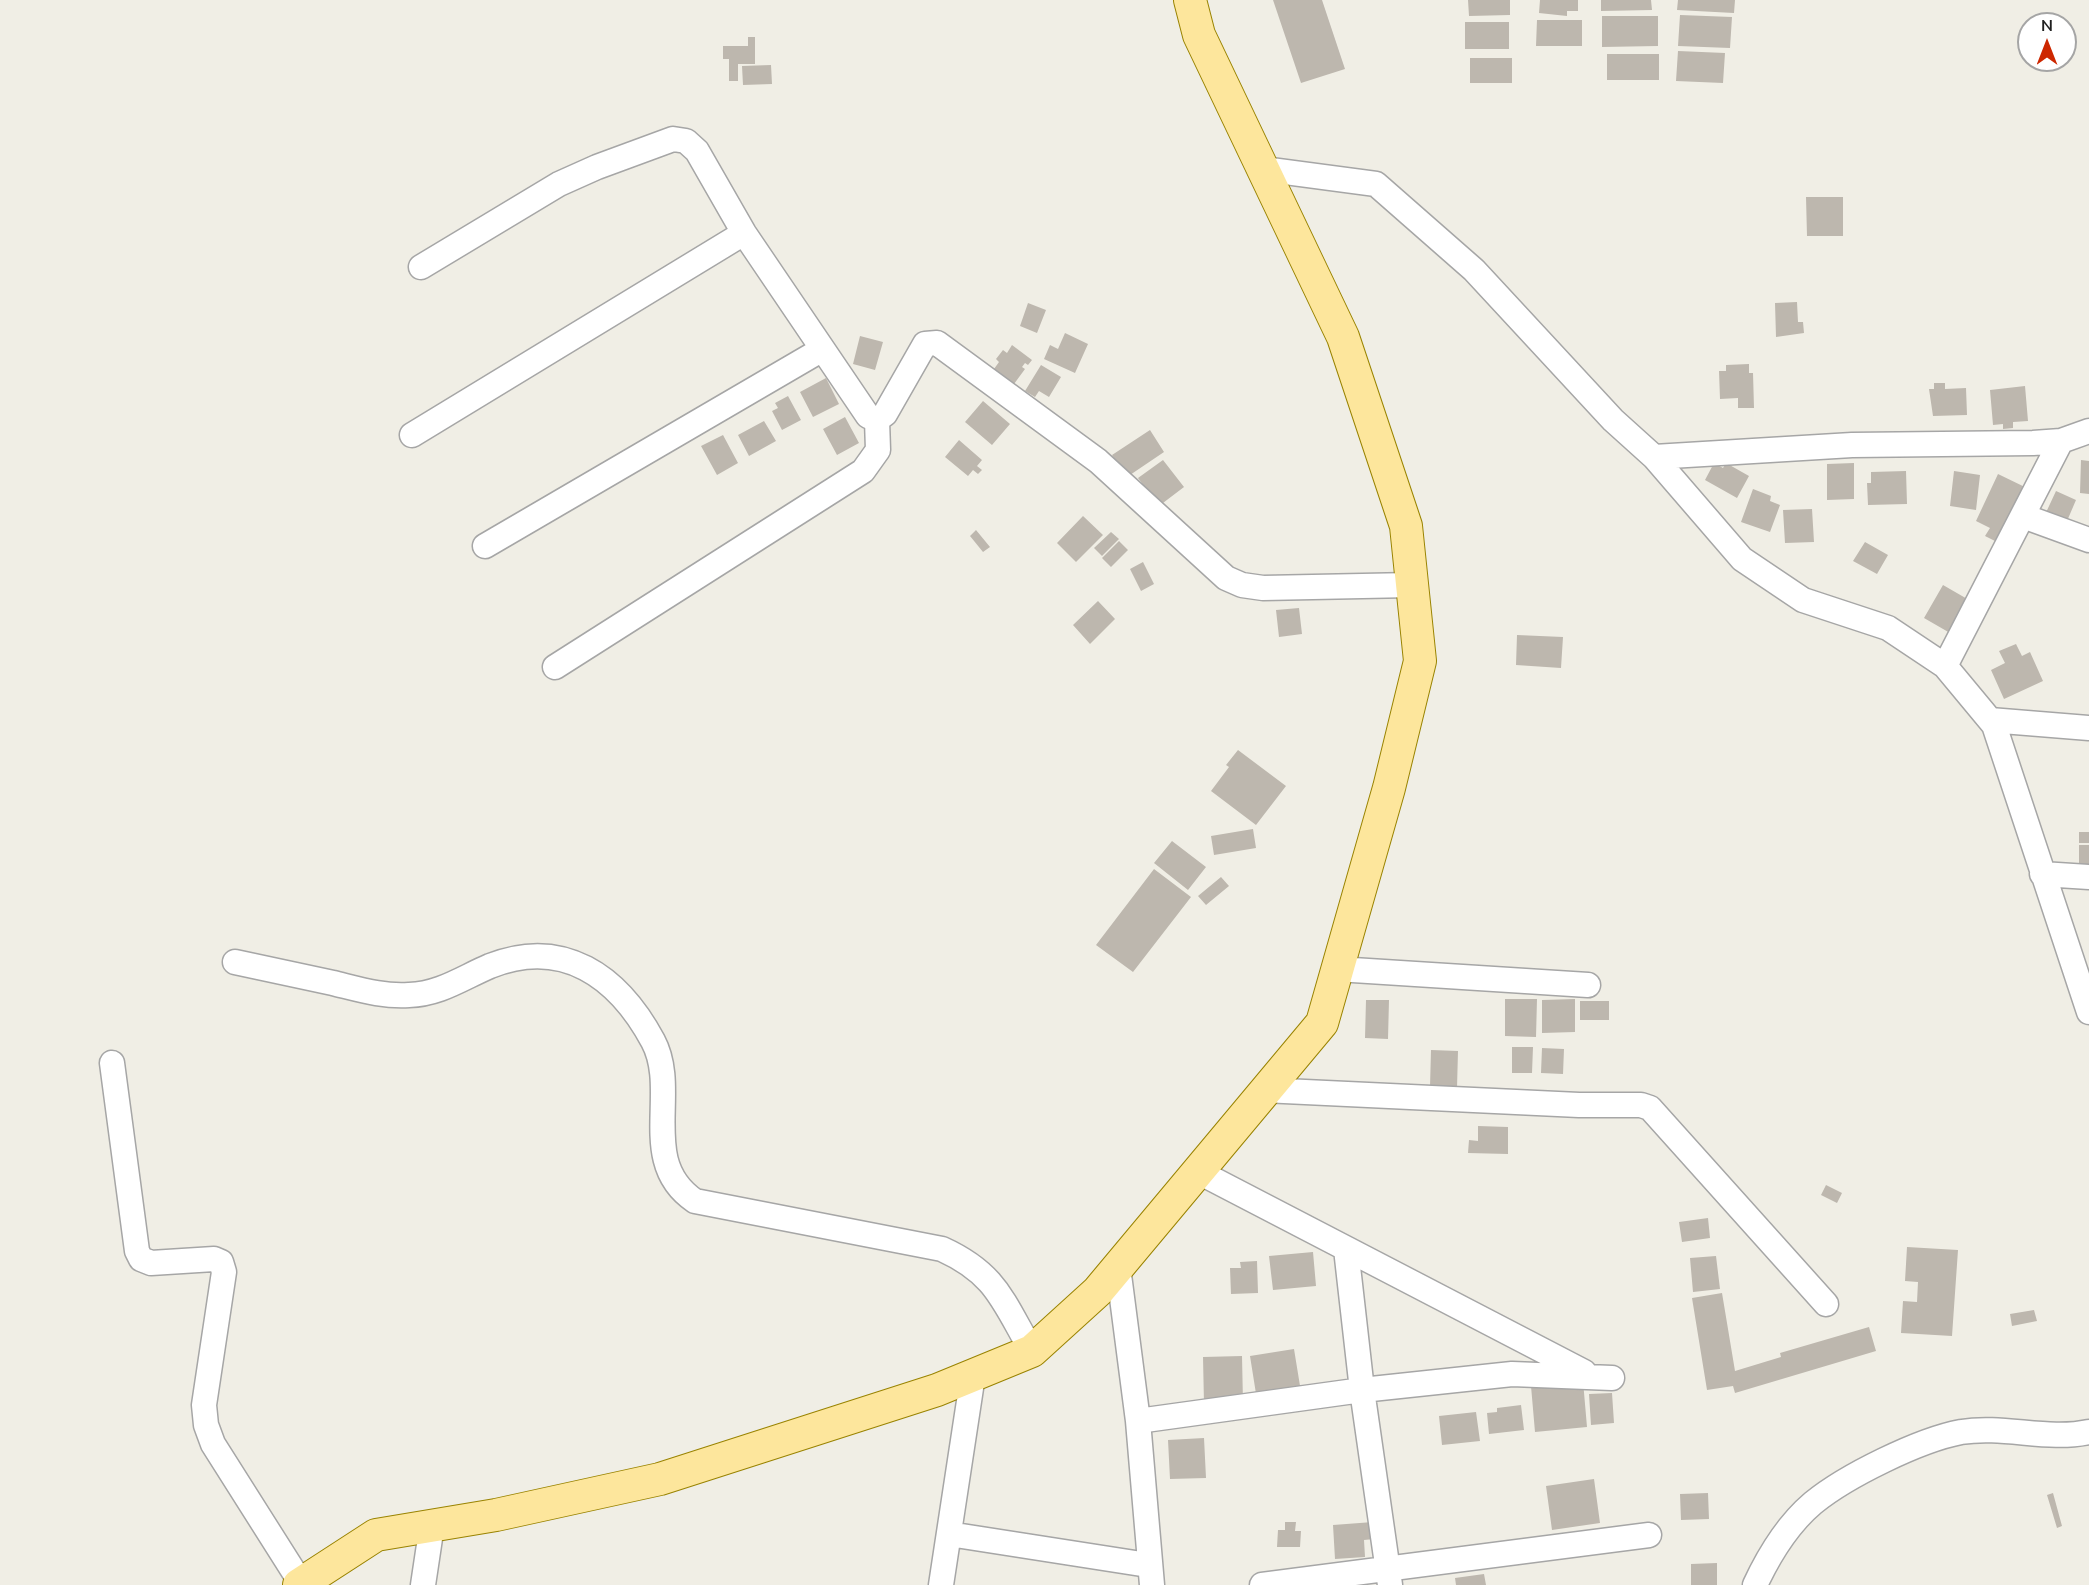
<!DOCTYPE html>
<style>
body{margin:0}
#map{position:relative;width:2089px;height:1585px;overflow:hidden;background:#f0eee5;font-family:"Nunito Sans",sans-serif}
canvas{display:block}
.north{position:absolute;left:2017px;top:12px;width:60px;height:60px;box-sizing:border-box;background:#fff;border:2px solid #a5a5a5;border-radius:50%;rotate:0deg;font-size:16px;font-weight:700;line-height:24px;text-align:center;color:#1f1f1f}
.north::after{content:'';display:block;margin:auto;width:21px;height:27px;background:#cd2700;clip-path:polygon(50% 0,100% 100%,50% 72%,0 100%)}
</style>
<div id="map">
<canvas width="2089" height="1585"></canvas>
<div class="north">N</div>
</div>
<script>
const g = document.querySelector('canvas').getContext('2d');
g.lineJoin = 'round';
function fillPath(path, color) {
  g.fillStyle = color;
  g.fill(path, 'evenodd');
}
function stroke(path, color, width, dash) {
  g.strokeStyle = color;
  g.lineWidth = width;
  g.lineCap = dash ? 'butt' : 'round';
  g.setLineDash(dash || []);
  g.stroke(path);
}
const building = new Path2D(`
 M1273,0h49l23,69 -44,14z
 M1468,0h42v15l-41,1z
 M1540,0h38v11h-11v5l-28,-3z
 M1601,0h50l1,10 -51,1z
 M1678,0h57l-1,13 -57,-3z
 M1680,15l52,2 -2,31 -52,-2z
 M1602,16h56v30l-56,1z
 M1537,20h45v26h-46z
 M1465,22h44v27h-44z
 M748,37h7v27h-17v17h-9v-22h-6v-13h25z
 M1678,51l47,2 -2,30 -47,-2z
 M1607,54h52v26h-52z
 M1470,58h42v25h-42z
 M771,65l1,19 -29,1 -1,-19z
 M1806,197h37v39h-36z
 M1797,302l1,20h5l1,11 -28,4 -1,-34z
 M1028,303l18,7 -9,23 -17,-7z
 M1065,333l23,11 -13,29 -31,-14 6,-14 8,4z
 M860,336l23,6 -8,28 -22,-6z
 M1012,345l20,15 -4,5 -3,-2 -3,4 3,2 -11,15 -20,-15 5,-7 -3,-3 7,-9 4,3z
 M1749,364v9h4l1,35h-16v-10l-18,1 -1,-28h7v-6z
 M1041,365l20,12 -12,20 -10,-6 -4,6 -10,-6z
 M826,378l13,26 -26,13 -13,-25z
 M1934,383h11v6l21,-1 1,27 -34,1 -4,-27h5z
 M2025,386l3,35 -15,1v6l-10,1v-5l-10,1 -3,-35z
 M788,396l13,24 -19,10 -10,-19 6,-3 -3,-5z
 M983,401l27,23 -18,21 -27,-23z
 M845,417l14,26 -22,12 -14,-26z
 M764,421l12,20 -27,15 -11,-21z
 M1150,430l14,22 -37,25 -15,-22z
 M723,435l15,28 -21,12 -16,-29z
 M959,440l23,20 -5,6 5,4 -4,4 -5,-4 -5,6 -23,-19z
 M1163,460l21,27 -25,19 -21,-28z
 M2081,460l8,1v33l-9,-1z
 M1714,463l9,5 3,-5 23,13 -12,22 -32,-18z
 M1854,463v36l-27,1v-36z
 M1906,471l1,33 -39,1 -1,-22h4v-11z
 M1954,471l26,4 -4,35 -26,-4z
 M1998,474l33,16 -34,52 -12,-6 5,-8 -14,-7z
 M1753,489l18,7 -1,5 10,4 -10,27 -29,-10z
 M2056,491l20,9 -12,28 -21,-9z
 M1812,509l2,33 -29,1 -2,-33z
 M1083,516l20,19 -27,27 -19,-19z
 M976,530l14,17 -7,5 -13,-16z
 M1111,532l8,7 -17,17 -8,-8z
 M1119,541l9,9 -17,17 -9,-9z
 M1865,542l23,13 -11,19 -24,-13z
 M1143,562l11,22 -13,7 -11,-22z
 M1943,585l26,15 -19,33 -26,-15z
 M1098,601l17,18 -25,25 -17,-19z
 M1299,608l3,26 -23,3 -3,-27z
 M1517,635l46,2 -2,31 -45,-3z
 M2016,644l6,12 8,-4 13,29 -39,18 -13,-29 14,-7 -6,-12z
 M1238,750l48,36 -30,39 -45,-34 18,-24 -3,-2z
 M1253,829l3,19 -42,7 -3,-19z
 M2079,832h10v11h-10z
 M1172,841l34,26 -18,23 -34,-27z
 M2079,845h10v23h-10z
 M1154,869l37,28 -58,75 -37,-27z
 M1221,877l8,9 -23,19 -8,-9z
 M1505,999h32l-1,38 -31,-1z
 M1575,999v33l-33,1v-33z
 M1366,1000h23l-1,39 -23,-1z
 M1580,1001h29v19h-29z
 M1512,1047h21l-1,26h-20z
 M1542,1048l22,1 -1,25 -22,-1z
 M1431,1050l27,1 -1,37 -27,-1z
 M1478,1126l30,1v27l-40,-1 1,-13 9,1z
 M1826,1185l16,8 -5,10 -16,-8z
 M1708,1218l2,20 -28,4 -3,-20z
 M1907,1247l51,3 -6,86 -51,-3 2,-32 14,1 1,-20 -13,-1z
 M1313,1252l3,34 -43,4 -4,-34z
 M1716,1256l4,33 -27,3 -3,-34z
 M1257,1261l1,32 -27,1 -1,-26h11l-1,-6z
 M1722,1293l13,78 46,-14 -1,-4 89,-26 7,24 -141,42 -2,-7 -26,4 -15,-92z
 M2034,1310l3,11 -25,5 -2,-12z
 M1294,1349l7,43 -44,8 -7,-44z
 M1242,1356l1,47 -39,1 -1,-47z
 M1583,1381l4,46 -52,5 -4,-46z
 M1612,1393l2,30 -23,2 -2,-31z
 M1521,1405l3,25 -35,4 -2,-21 10,-1v-4z
 M1476,1412l4,29 -38,4 -3,-29z
 M1204,1438l2,40 -36,1 -2,-39z
 M1594,1479l6,44 -48,7 -6,-44z
 M1708,1493l1,26 -28,1 -1,-26z
 M2053,1493l9,33 -5,2 -10,-33z
 M1285,1522h11l-1,9h6l-1,16h-23l1,-17h7z
 M1373,1522l1,17 -10,1 1,17 -30,2 -2,-34z
 M1717,1563v22h-26v-21z
 M1484,1574l2,11h-30l-1,-7z`);
const minor = new Path2D(`
 M1263,169l113,15 98,86 139,150 41,37 88,102 61,41 85,28 57,38 49,59 95,287
 M421,267l138,-83 38,-17 76,-28 13,2 11,10 47,82 124,183 9,4 8,-6 40,-70 12,-1 161,118 128,117 16,7 21,3 149,-3
 M412,435l332,-202
 M1654,457l198,-12 181,-2 28,-2 28,-10
 M2023,516l66,24
 M485,546l336,-196
 M1945,666l116,-225
 M555,667l308,-196 15,-21 -1,-30
 M1990,720l99,8
 M2042,874l47,3
 M235,962c33,7 66,14 98,21 25,6 51,14 76,12 31,-1 53,-17 81,-29 73,-29 128,10 163,75 27,50 -16,121 42,160l247,48c55,25 61,53 90,102
 M1337,969l251,16
 M112,1063l25,188 4,8 10,4 63,-4 7,3 3,10 -20,133 2,20 7,19 88,139
 M1263,1090l316,15h62l9,3 176,196
 M1197,1171l387,201
 M1346,1249l16,141 28,195
 M1118,1267l20,154 14,164
 M1138,1421l224,-31 150,-16 100,4
 M949,1534l199,31
 M423,1585l9,-60
 M941,1585l32,-210
 M1262,1585l387,-50
 M1755,1585c14,-30 32,-60 58,-82 33,-27 106,-63 148,-71 43,-7 86,9 128,0`);
const major = new Path2D(`
 M299,1585l77,-50 120,-20 164,-36 277,-89 95,-39 66,-60 224,-268 67,-235 31,-127 -14,-135 -63,-189 -144,-302 -9,-35`);
fillPath(building, '#bdb7ae');
stroke(minor, '#a6a6a6', 27);
stroke(major, '#998300', 34);
stroke(minor, '#fff', 24);
stroke(major, '#fde69c', 32);
</script>
